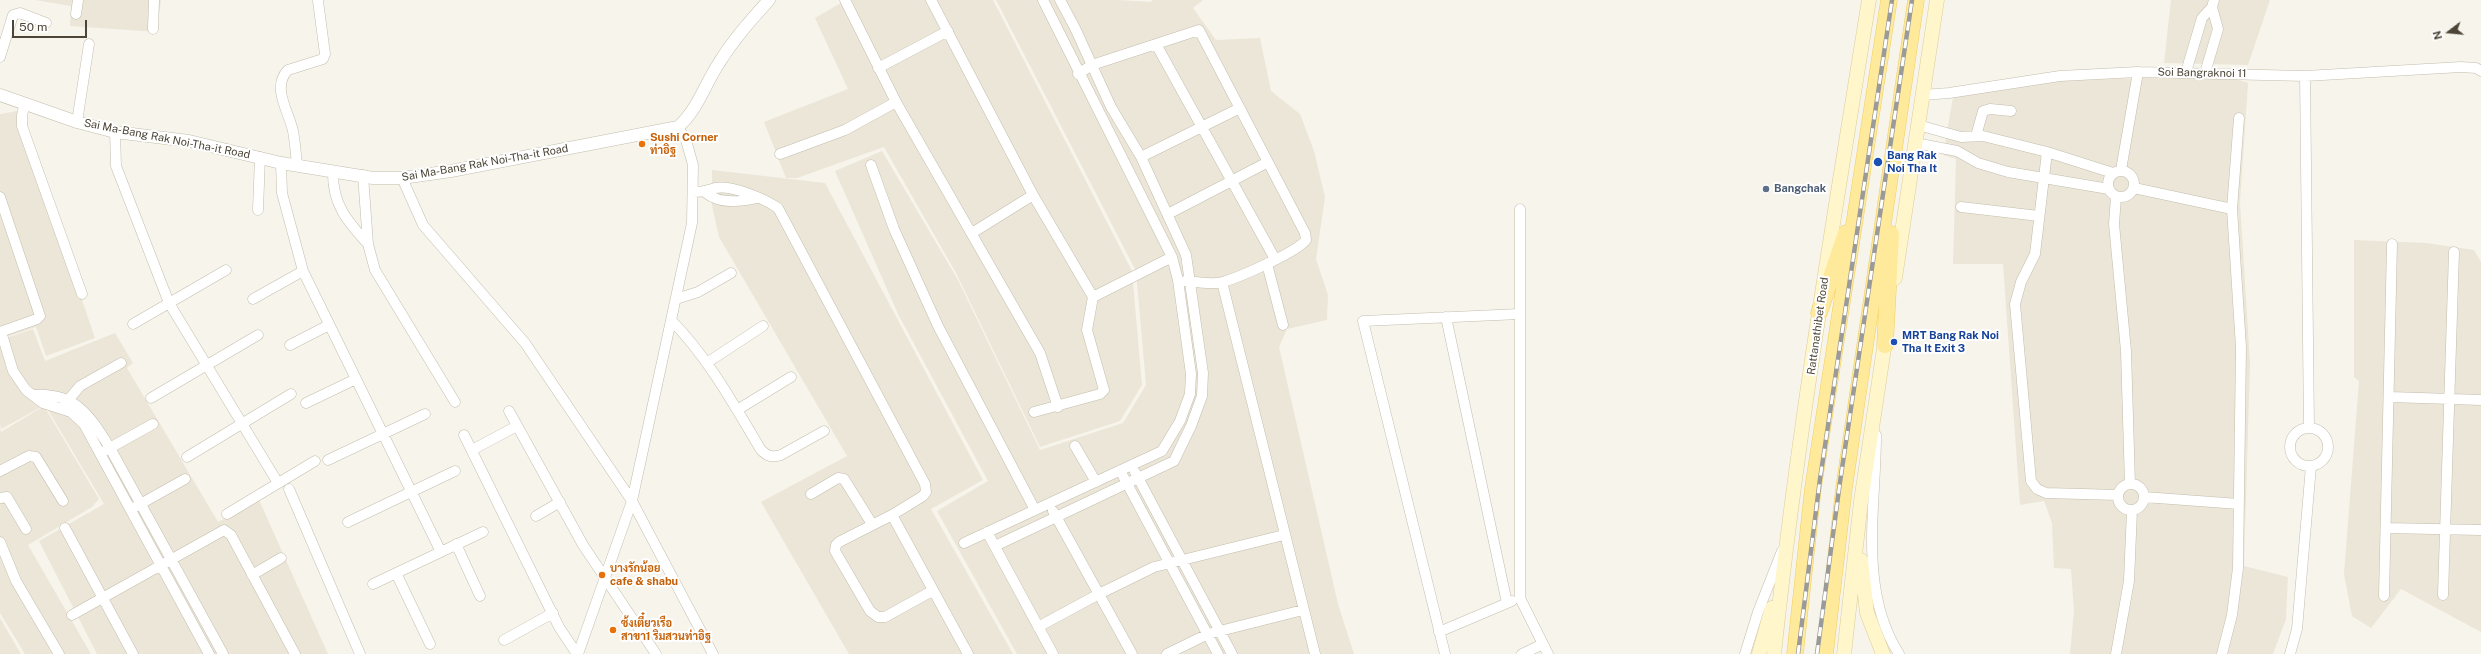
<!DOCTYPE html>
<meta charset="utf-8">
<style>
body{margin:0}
#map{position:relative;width:2481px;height:654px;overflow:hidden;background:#f7f4eb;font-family:"Public Sans",sans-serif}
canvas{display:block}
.north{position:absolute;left:2429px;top:12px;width:40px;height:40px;-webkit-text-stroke:3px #fff;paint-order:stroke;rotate:254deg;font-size:11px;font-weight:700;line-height:16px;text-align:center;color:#4c4537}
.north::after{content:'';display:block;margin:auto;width:14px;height:18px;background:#4c4537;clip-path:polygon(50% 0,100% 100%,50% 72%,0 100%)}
.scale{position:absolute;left:12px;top:20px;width:75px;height:18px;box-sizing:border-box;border:2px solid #4c4537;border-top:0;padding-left:5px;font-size:12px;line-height:14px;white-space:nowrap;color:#4c4537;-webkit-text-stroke:3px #fff;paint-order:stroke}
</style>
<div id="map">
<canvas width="2481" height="654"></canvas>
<div class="north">N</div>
<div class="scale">50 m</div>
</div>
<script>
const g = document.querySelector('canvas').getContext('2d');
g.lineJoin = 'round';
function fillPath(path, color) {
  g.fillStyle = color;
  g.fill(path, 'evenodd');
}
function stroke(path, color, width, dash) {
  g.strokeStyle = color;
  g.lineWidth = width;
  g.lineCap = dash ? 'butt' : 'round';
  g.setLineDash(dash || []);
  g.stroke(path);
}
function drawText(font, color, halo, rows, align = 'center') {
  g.font = font + ' "Public Sans",Sarabun,sans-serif';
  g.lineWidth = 4;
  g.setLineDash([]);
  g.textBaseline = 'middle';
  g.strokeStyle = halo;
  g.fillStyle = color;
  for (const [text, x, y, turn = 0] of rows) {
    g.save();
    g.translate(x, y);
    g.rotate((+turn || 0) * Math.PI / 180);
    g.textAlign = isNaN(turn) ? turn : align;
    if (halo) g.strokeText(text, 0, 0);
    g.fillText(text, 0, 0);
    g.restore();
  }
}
const residential = new Path2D(`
 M35,0h126l-4,32 -87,-6 1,-20z
 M846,0h147l139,271 10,114 -22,36 -80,26 -84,-174 -72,-126 -87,31h-11l-22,-56 84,-33 -33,-71z
 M996,0h122l33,2 1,-2h51l-10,8 23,32 44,-2 11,53 29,23 14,37 11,46 -9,62 12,36 -1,25 -40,9 -8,18 59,257 16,50h-337l-80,-143 51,-30 -90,-167 -63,-143 47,-20 76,129 82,170 83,-27 23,-38 -10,-114z
 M2171,0h99l-22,65 -84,-2z
 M2144,78l92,1 12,4 -8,119 10,161 -6,203 44,11 -2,42 -13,35h-203l4,-43 -3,-42 -17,-1 -2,-45 -8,-22 -24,4 -17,-241h-50l3,-105 -13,-4 10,-58 101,-17z
 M17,111l78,227 -49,18 -10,-29 -36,12v-225z
 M712,170l113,13 158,297 -52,29 82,145h-164l-88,-152 86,-46 -128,-219 -7,-32z
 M2354,240l72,3 48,7 7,12v370l-80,-43 -30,39 -19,-12 -8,-42 15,-193 -5,-4z
 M33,329l12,32 70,-28 18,30 -6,5 91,154 41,-22 69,154h-231l-58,-113 65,-37 -59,-99 -44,24 -1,-5v-84z
 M44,406l55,93 -7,8 -64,38 63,109h-66l-25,-41v-184l1,3z
 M0,618l21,36h-21z`);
const minor = new Path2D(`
 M845,0l51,102 144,251 18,54
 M931,0l102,195 60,102 -6,33 17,60 -4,4 -66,18
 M76,14l2,-14
 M153,29l1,-29
 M1157,46l118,213
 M0,57l13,-42 7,-2 26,10
 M878,68l70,-37
 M2186,72l16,-54 10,-11 2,-7
 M2205,73l13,-44 -6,-22
 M1078,74l14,-9 107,-35 106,203 1,7c-9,12 -66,37 -83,42 -11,3 -27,0 -38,-1
 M2305,76l4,351
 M1923,95l26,-2 111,-17 78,-4 167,4 156,-9 15,1 5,3
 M25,103l-3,12v11l60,168
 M77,122l12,-78
 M1918,125l43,12 22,-1 64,16 66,21
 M115,132l1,34 53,137 109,180
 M1976,136l7,-25 7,-2 21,2
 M1915,143l42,8 21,12 30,9 101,17
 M2047,152l-12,102 -14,28 -6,22 16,177 6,8 9,4 72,2
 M780,154l65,-24 51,-28
 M1141,157l99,-49
 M281,163l1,30 21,78 138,281
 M297,165c-1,-11 -2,-23 -4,-34 -4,-19 -22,-44 -5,-61l35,-11 2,-5 -7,-53
 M871,165l23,64 44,97 97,184
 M2121,170l17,-98
 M2108 184a13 13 0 1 1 26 0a13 13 0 1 1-26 0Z
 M333,171c-1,33 14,50 35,73
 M363,175l5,69 7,26 80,132
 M402,178l21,47 102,118 107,158 81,153
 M2134,188l98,21
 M693,192c13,0 11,-1 22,-4 17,-3 48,10 63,20l147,276 1,8 -3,4 -31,19 76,139
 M706,193c13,11 34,9 51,5
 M0,197l40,119 -3,3 -37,13
 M2116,197l-2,27 12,127 4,133
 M1961,207l78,9
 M1520,209v389l28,56
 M258,210l2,-53
 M1168,214l100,-52
 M972,233l61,-38
 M1267,264l16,61
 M1222,282l93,372
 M1093,297l79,-40
 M253,299l50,-28
 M676,299l22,-7 33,-19
 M1446,317l61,286
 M672,321c37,38 62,84 89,129 6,6 11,8 20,5l43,-24
 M133,324l93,-54
 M3,338l10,33 13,19 17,13 28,9 13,12 125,230
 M290,345l39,-20
 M708,362l55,-36
 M33,395c43,-3 57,21 77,53l113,206
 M2390,397l91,3
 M151,398l107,-63
 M306,403l50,-24
 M65,404l15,-18 41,-23
 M737,410l54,-33
 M509,411l74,134 73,109
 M2290 447a19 19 0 1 1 38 0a19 19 0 1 1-38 0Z
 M464,435l95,192 18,27
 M1876,435c0,73 -18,154 23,219
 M1075,446l21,36
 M106,450l47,-26
 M472,450l45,-24
 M187,457l104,-63
 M328,460l97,-46
 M0,471l29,-15 7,1 27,44
 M1135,472l97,182
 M1123,476l95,178
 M2118 497a13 13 0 1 1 26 0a13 13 0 1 1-26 0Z
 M289,489l71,165
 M811,494l27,-16 6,1 28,45
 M2144,497l95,7
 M0,498l7,-1 19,32
 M135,507l50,-28
 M1053,511l79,143
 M227,514l88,-53
 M892,515l-53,27 -3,3 -1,6 35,60 8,6h7l47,-26
 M536,516l24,-14
 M348,522l107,-51
 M65,528l68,126
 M2386,528l95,2
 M987,532l66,122
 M0,542l16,39 43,73
 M964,543l198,-92 18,-30 10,-27 1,-20 -13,-94 -6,-23 -129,-257
 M456,544l24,52
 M995,546l179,-85 17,-35 11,-30 1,-23 -17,-118 -45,-98 -30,-50 -36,-79 -15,-28
 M396,573l34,71
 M252,575l29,-17
 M373,584l110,-52
 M2443,595l11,-343
 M2384,596l8,-352
 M72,615l152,-85 7,5 64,119
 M1038,627l61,-33 55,-27 130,-32
 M1439,632l73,-31
 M504,640l49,-27
 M578,654l54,-153 60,-278 1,-58 -7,-25 -8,-13
 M1167,654l41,-20 95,-24
 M1445,654l-82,-333 157,-7
 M1522,654l21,-10
 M1745,654l13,-42 24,-61
 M2116,654l13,-73 3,-71
 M2222,654l10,-39 6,-47 3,-221 -9,-138 7,-91
 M2290,654l7,-25 14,-163`);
const tertiary = new Path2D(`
 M0,95l77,27 38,10 74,9 92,22 92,15h29l49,-7 227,-44c19,-16 27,-43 41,-64 14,-23 32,-43 50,-63`);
const secondary = new Path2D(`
 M1895,278l42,-278
 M1861,560l6,53 16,41
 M1759,654l13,-46
 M1774,654c23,-219 60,-437 95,-654
 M1844,654l17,-153 25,-166`);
const primary = new Path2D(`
 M1819,313l27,-80
 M1885,345l6,-111
 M1795,654l18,-166 76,-488
 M1825,654l19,-166 72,-488`);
const rail = new Path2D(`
 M1798,654l22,-175 72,-479
 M1817,654l23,-172 72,-482`);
const markers = [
 [642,144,4,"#e8710a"],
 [1878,162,5,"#1a4fb4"],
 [1766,189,4,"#5c6f8a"],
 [1894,342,4,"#1a4fb4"],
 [602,575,4,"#e8710a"],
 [613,630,4,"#e8710a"]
];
const streetNames = [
 ["Soi Bangraknoi 11",2202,73,1],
 ["Sai Ma-Bang Rak Noi-Tha-it Road",167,139,11],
 ["Sai Ma-Bang Rak Noi-Tha-it Road",485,163,-10],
 ["Rattanathibet Road",1818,326,-82]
];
const foodNames = [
 ["Sushi Corner",650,138],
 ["ท่าอิฐ",650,151],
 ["บางรักน้อย",610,569],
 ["cafe & shabu",610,582],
 ["ซ้งเตี๋ยวเรือ",621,624],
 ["สาขา1 ริมสวนท่าอิฐ",621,637]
];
const transitNames = [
 ["Bang Rak",1887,156],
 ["Noi Tha It",1887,169],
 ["MRT Bang Rak Noi",1902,336],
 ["Tha It Exit 3",1902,349]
];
const serviceNames = [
 ["Bangchak",1774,189]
];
fillPath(residential, '#ebe6d8');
stroke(minor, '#c3bdac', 11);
stroke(tertiary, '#c3bdac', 13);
stroke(secondary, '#dbcd97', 15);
stroke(primary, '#f0cf60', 17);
stroke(minor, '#fff', 10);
stroke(tertiary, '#fff', 12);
stroke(secondary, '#fff6cc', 14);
stroke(primary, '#ffea9b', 16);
stroke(rail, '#9a9a9a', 4.5);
stroke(rail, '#fff', 3, [9]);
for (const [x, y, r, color] of markers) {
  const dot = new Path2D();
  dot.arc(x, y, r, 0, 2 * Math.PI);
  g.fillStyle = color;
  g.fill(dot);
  stroke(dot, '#fff', 1.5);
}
drawText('11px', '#4c4537', '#fff', streetNames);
drawText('bold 11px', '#c56008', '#fff', foodNames, 'left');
drawText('bold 11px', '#164399', '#fff', transitNames, 'left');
drawText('bold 11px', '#4e5e75', '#fff', serviceNames, 'left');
</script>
